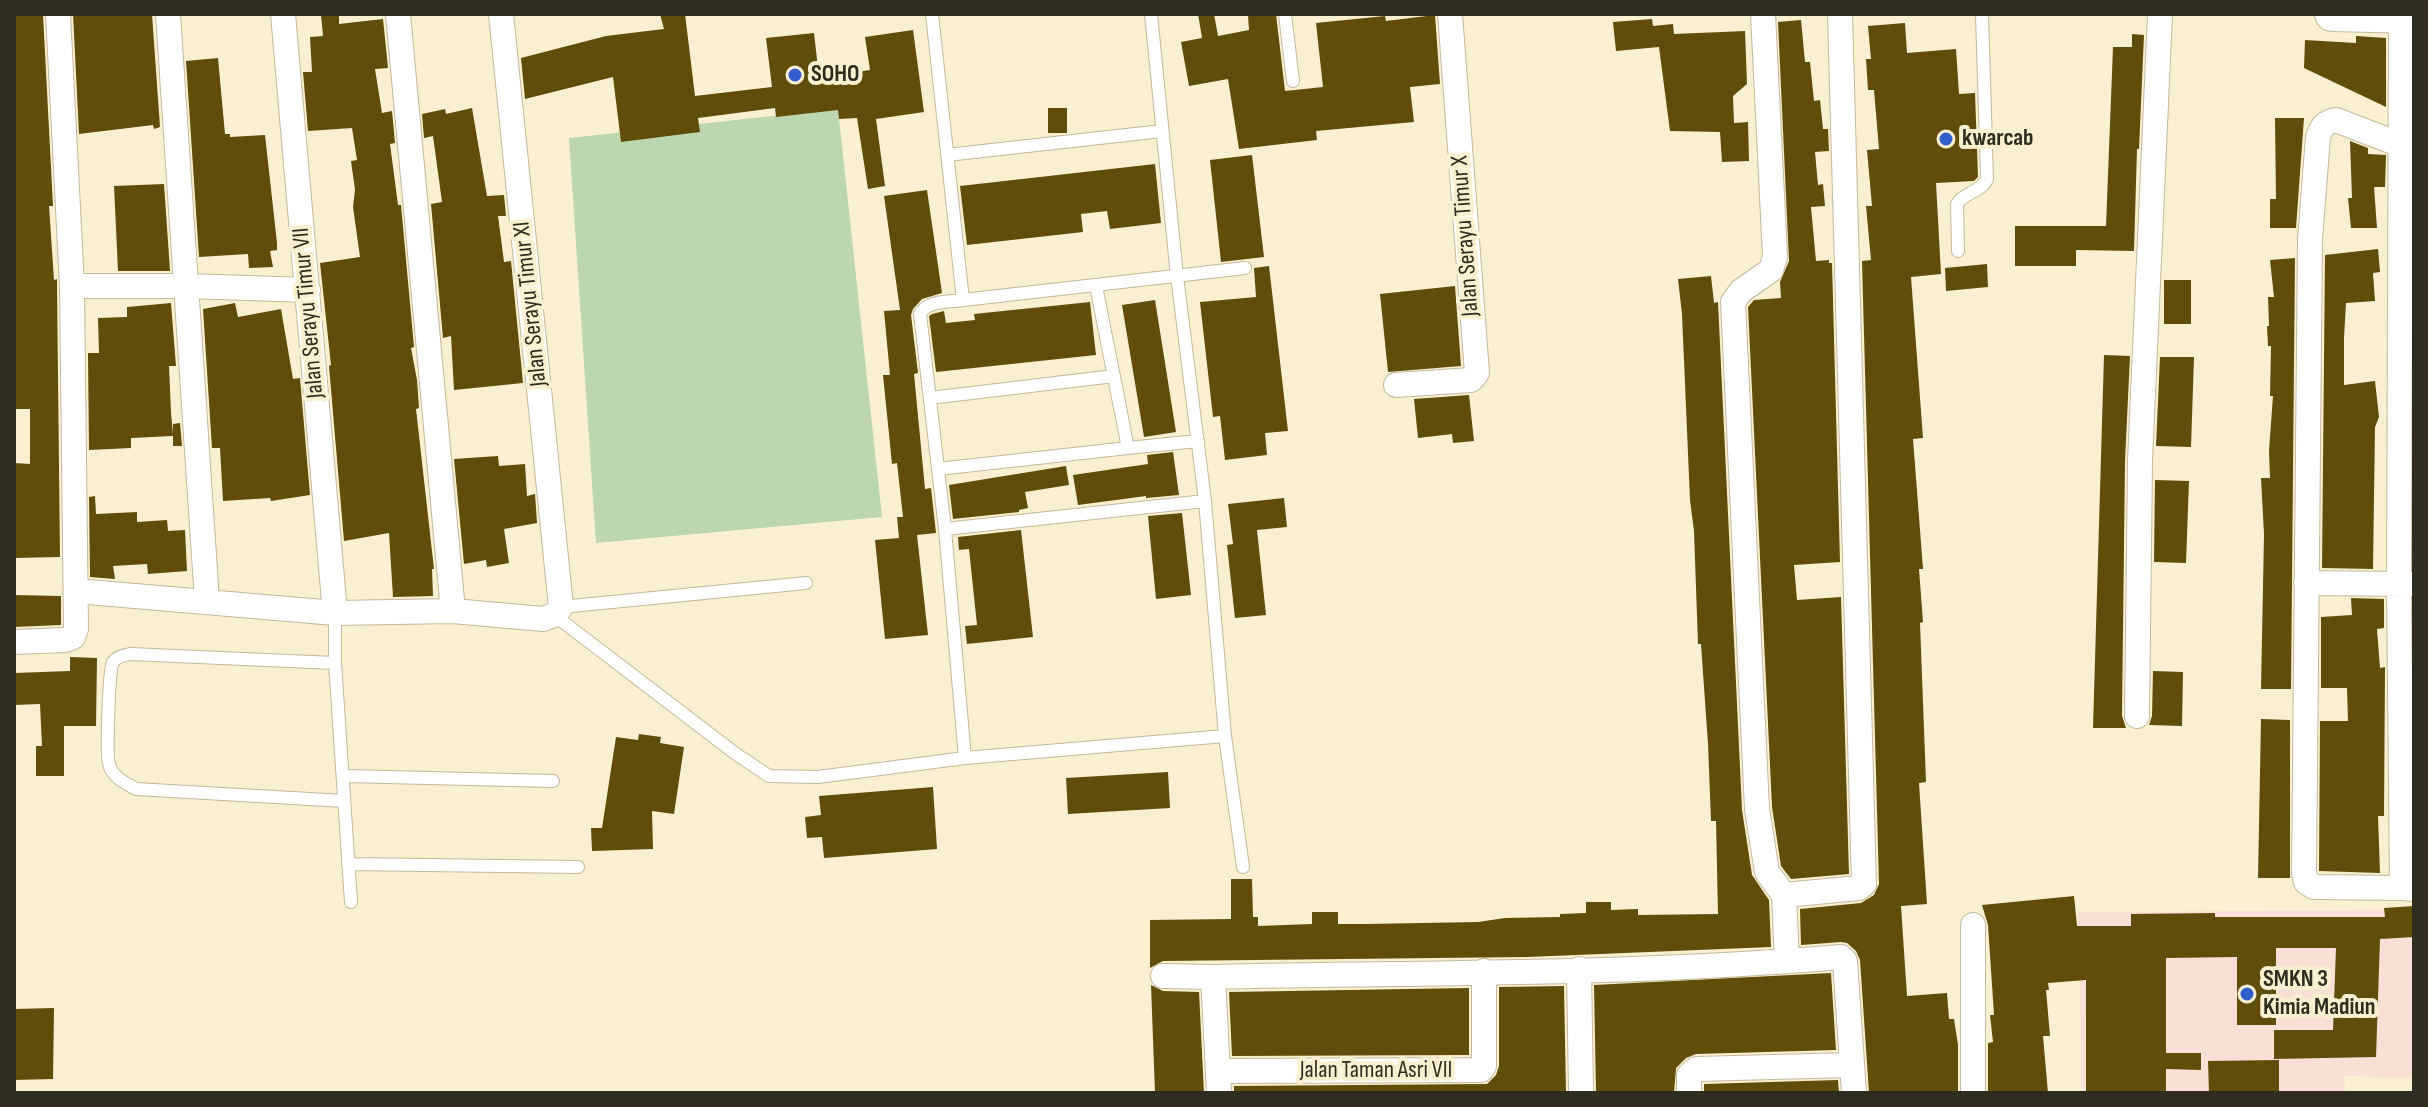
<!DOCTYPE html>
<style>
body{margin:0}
#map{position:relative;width:2428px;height:1107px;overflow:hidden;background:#f9f0d1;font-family:"Sofia Sans Condensed",sans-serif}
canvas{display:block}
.frame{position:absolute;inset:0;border:16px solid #2f2c20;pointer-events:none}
</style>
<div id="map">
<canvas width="2428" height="1107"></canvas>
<div class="frame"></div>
</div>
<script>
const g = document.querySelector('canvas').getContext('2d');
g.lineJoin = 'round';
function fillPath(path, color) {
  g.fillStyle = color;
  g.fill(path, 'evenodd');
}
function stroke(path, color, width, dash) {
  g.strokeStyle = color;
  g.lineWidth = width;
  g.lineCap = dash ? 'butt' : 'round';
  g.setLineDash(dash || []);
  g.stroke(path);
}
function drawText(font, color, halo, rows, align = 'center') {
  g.font = font + ' "Sofia Sans Condensed",sans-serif';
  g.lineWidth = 8;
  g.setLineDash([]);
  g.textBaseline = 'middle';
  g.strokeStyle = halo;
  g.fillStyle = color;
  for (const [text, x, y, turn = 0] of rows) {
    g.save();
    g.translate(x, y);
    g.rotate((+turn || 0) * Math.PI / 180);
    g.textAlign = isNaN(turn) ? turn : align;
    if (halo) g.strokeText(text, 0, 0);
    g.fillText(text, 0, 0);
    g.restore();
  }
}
const education = new Path2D(`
 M2414,910v168l-69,-2 -1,17h-262l-4,-181z`);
const green = new Path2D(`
 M838,109l44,408 -286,26 -27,-405z`);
const building = new Path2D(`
 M14,14h29l10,192h-4l5,74 3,-1v7l3,271 -46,1v-95l16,1v-55h-16z
 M73,14h79l8,113 -6,2 -1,-4 -74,9z
 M321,14h18v10l44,-5 5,49 -13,1 7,44 10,-2 3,32 -5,1 8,61h3l13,142 -3,1 6,32 2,28 -3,1 18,160h-2l1,27 -40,1 -4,-64 -45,8 -15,-175 2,-1 -11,-102 40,-6 -7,-50 2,-17 -4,-29 6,-1 -5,-32 -44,3 -5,-59h9l-2,-35 13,-1z
 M660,14h25l10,82 77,-9 -6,-49 48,-5 5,44 51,-7 -5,-33 48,-7 11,82 -48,7 9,67 -17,3 -11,-71 -18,1 -1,-9 -62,7 -1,-9 -77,10 2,14 -79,10 -8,-65 -88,22 -4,-41 85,-22 58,-7z
 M1198,14h16l4,22 31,-6 -1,-15 28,-1 9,77 38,-4 -7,-64 69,-7 1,5 49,-6 5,69 -30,3 4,35 -98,9 1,9 -78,9 -11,-70 -39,7 -8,-44 21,-4z
 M1652,19l1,7 20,-2 1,10 71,-3 2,53 -14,12 1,27 14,-1 1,39 -27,1 -2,-30 -50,-1 -11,-84 -43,4 -3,-29z
 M1801,20l4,42h5l4,39 6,-1 3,29h5l1,22 -14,1 3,33 5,-1 2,22 -14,1 5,54 13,-1v3h3l8,299 -46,3 3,35 44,-3 8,277 -58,5 -10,-13 -9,-59 -24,-500 6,-7 27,-2 -1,-16 9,-21 -11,-239z
 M1905,23l2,30 49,-4 3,45 16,-1 3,84 -4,4 -38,2 5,91 -30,3 12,161 -10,1 10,130h-4l4,53 -3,1 6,159 -7,1 8,121 -26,2 6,90 40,-3 2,26h5l4,26v48h-89l-9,-133 -4,-9 -9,-8 -6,-1 -40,3 -1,-36 61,-6 13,-8 5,-11 -17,-623 9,-1 -5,-54h6l-5,-56 12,-1 -5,-59h-6l-2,-31h5l-3,-33z
 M2132,34l12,1 -5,114h-2l-3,102 -58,-1v16h-61v-40h91l7,-179h19z
 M2356,36l30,2v69l-82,-39 1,-28 51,3z
 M218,58l7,76h5v3l35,-2 12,108v7l-7,1 3,16 -24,1 -1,-14 -49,3 -13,-196z
 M472,108l15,88 17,-1 2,21h-8l6,46 7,-1 12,122 -69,7 -3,-54 -8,2 -12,-134 11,-2 -9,-66 -9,2 -2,-24 23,-5 1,5z
 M1048,108h19v25h-19z
 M2275,118h29l-8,110h-26v-29h6z
 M2350,141l18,7v6l18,1 -1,32h-11l3,41h-26l-3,-30h4z
 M1252,155l12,102 -43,5 -11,-102z
 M1155,164l6,59 -51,6 -3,-18 -26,3 2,18 -116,13 -7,-59z
 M164,184l6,87h-52l-4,-85z
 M927,190l15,103 -20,6 -9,10 -2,6 7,58 -4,1 11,115 6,-1 5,45 -19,2 11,100 -43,4 -10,-99 24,-2 -2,-21h6l-6,-54 -5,1 -9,-89h7l-6,-64 16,-1 -16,-114z
 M2378,249l2,23 -7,1 2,28 -29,2 -2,35v47l31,-4 4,36 -4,10 -2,142 -51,-1 3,-313z
 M2295,258l-4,431h-30l3,-155 -3,-56h9l-1,-27 4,-55h-3l1,-50h-3l-1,-20h2l-1,-29h6l-4,-37z
 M1987,264l1,23 -42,4 -1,-23z
 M1269,266l19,165 -23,2 2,22 -42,5 -5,-44 -7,1 -13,-115 56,-5 -2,-29z
 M1711,276l3,27 4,-1 24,508 10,65 17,25 2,47 -244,10 -364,4 -13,7v-48l81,-1v-40h21l1,38h5v9l54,-2v-12h26v12h28l112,-2 27,-4 55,-1v-3l26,-1v-11h25v8l27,-1v6l80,-1 -2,-93h-5l-3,-77 -7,-100h-3l-4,-113 -4,-31 -8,-186 -4,-35z
 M2164,280h27v44h-27z
 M1455,286l6,80 -73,6 -8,-78z
 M1155,300l21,132 -32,5 -22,-132z
 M1090,302l6,53 -160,17 -7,-56 3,-2 12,-3 2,12 29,-3 -1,-6z
 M171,303l5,63h-7l2,47 2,21v-10l7,-1 2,23h-9v-10l-42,2v10l-42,2 -1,-97h11l-1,-35 29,-1v-10z
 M235,303l3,14 43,-8 12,70 7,-1 10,117 -39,6 -1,-3 -47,3 -3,-53h-8l-9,-139z
 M2104,355l26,1 -5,105 -3,255 4,12h-33z
 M2160,357h34l-3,90 -35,-1z
 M1469,395l5,46 -21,2 -1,-9 -34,4 -4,-39z
 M1173,452l6,43 -33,3v-2l-68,9 -5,-30 75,-11 -1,-9z
 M498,456l1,10 26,-2 2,32 8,-2 2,29 -33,6 5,34 -22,4 -1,-7 -22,4 -10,-105z
 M1066,466l3,19 -44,7 3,16 -9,2v2l-66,7 -4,-34z
 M2155,480l34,1 -3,82 -32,-1z
 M95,496l1,18 41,-2v10l30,-2 1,11 17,-1 2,41 -39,3 -1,-10 -34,2 2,13 -25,-2 -1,-80z
 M1284,498l3,29 -30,3 9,85 -31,3 -8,-73 6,-1 -5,-40z
 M1182,513l9,82 -35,4 -8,-83z
 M1021,530l12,107 -66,7 -2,-18 12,-1 -8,-76 -10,1 -1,-13z
 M14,595l47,1v29l-47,2z
 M2351,598l33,1v29l-7,1 3,39 5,-1 -1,149h-6l2,57 -61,-2 1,-150h28l-1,-33h-26v-71l31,-2z
 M70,657l27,1 -1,68h-32v50h-28v-30h6l-2,-42 -26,1v-32l56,-2z
 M2153,671l30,1 -1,54 -33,-1 3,-9z
 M2261,719l29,1v158h-32z
 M639,734l22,3 -1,6 24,4 -10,67 -22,-3 1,38 -61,2 -1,-23h11l14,-91 22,3z
 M1168,772l2,36 -102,6 -2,-36z
 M933,787l4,62 -113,9 -2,-21 -15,1 -2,-21 16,-2 -2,-19z
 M2074,896l3,30h54v-12l84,-1v4h170l-1,-9 30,-2v31l-34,2 -4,118 -102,2v-29h59l3,-82h-60v77h-39v-68l-71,1v95h35v17l-35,-1v24h-80v-113l-38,3 1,7h-3l4,46h-7l5,57h-60v-50l5,-1 -3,-27h4l-6,-90 -6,-20z
 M1831,973l5,77 -140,4 -10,4 -10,10 -2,25h-78l-2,-108z
 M1151,985l12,6 36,1 5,101h-49z
 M1564,986l2,107h-332v-7l253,-2 9,-9 3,-9v-79z
 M1469,988v67l-237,1 -3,-64z
 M54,1008l-1,71 -39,1v-71z
 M2279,1060v33h-70l-1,-32z
 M1838,1080l1,13h-135v-9z`);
const service = new Path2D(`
 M932,14l31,286
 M1285,14l8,67
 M947,155l215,-24
 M1958,251l-1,-47c7,-12 25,-12 30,-25l-5,-165
 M930,398l184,-22
 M1128,448l70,-7
 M938,469l190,-21 -32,-162
 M1205,501l20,235 -260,22 -20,-229 -25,-215c7,-14 29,-12 43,-14l282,-32
 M945,529l260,-28 -28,-225 -26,-262
 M561,607l245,-24
 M335,613v50l16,239
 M554,615l182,139 33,22 49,1 147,-19
 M335,663l-205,-9c-5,1 -13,2 -17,8 -4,7 -7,92 -4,102 3,13 16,19 27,25l208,12
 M1225,736l18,131
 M344,776l209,5
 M348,864l230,3`);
const minor = new Path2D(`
 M168,14l39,587
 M283,14l52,599
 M398,14l55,597
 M1763,14l12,243 -4,13 -30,21 -8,11 24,507 10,63 17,23 3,66
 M2401,16l-2,569 3,303 12,1
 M72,286h114l122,4
 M1396,385l75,-5 6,-7 -27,-359
 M2306,583l108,1
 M76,591l259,22 118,-2 90,8 11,-4 7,-8 -60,-593
 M14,642l51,-2 8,-3 3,-8 -4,-343 -14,-272
 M2137,716l3,-255 20,-447
 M2402,888l-88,-1 -8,-5 -2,-10 6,-633 8,-102c4,-11 7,-15 18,-17l78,30
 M1784,895l75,-7 5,-4 -24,-870
 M1973,925v168
 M1579,969l2,124
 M1163,976l50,1
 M1219,1071l262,-1 3,-4v-95
 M1219,1093l-6,-116c209,-5 419,-2 628,-20l4,4 9,132
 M1689,1093v-18l7,-6 155,-4`);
const secondary = new Path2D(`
 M2332,14l82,2`);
const markers = [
 [795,75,8,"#335ece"],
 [1946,139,8,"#335ece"],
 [2247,994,8,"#335ece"]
];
const poiNames = [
 ["SOHO",811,75],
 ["kwarcab",1962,139],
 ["SMKN 3",2263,980],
 ["Kimia Madiun",2263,1008]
];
const streetNames = [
 ["Jalan Serayu Timur X",1466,236,-94],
 ["Jalan Serayu Timur XI",531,304,-96],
 ["Jalan Serayu Timur VII",309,313,-95],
 ["Jalan Taman Asri VII",1376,1071]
];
fillPath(education, '#f8e0d6');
fillPath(green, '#bcd7b0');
fillPath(building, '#5f4d09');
stroke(service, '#c3ba9d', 14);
stroke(minor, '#c3ba9d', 26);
stroke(secondary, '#c3ba9d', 36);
stroke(service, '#fff', 12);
stroke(minor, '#fff', 24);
stroke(secondary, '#fff', 34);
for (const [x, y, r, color] of markers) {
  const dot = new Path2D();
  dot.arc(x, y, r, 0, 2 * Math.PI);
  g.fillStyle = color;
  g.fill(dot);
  stroke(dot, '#f9f0d1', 3);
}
drawText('bold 24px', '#2f2c20', '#f9f0d1', poiNames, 'left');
drawText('24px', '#2f2c20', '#f9f0d1', streetNames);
</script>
